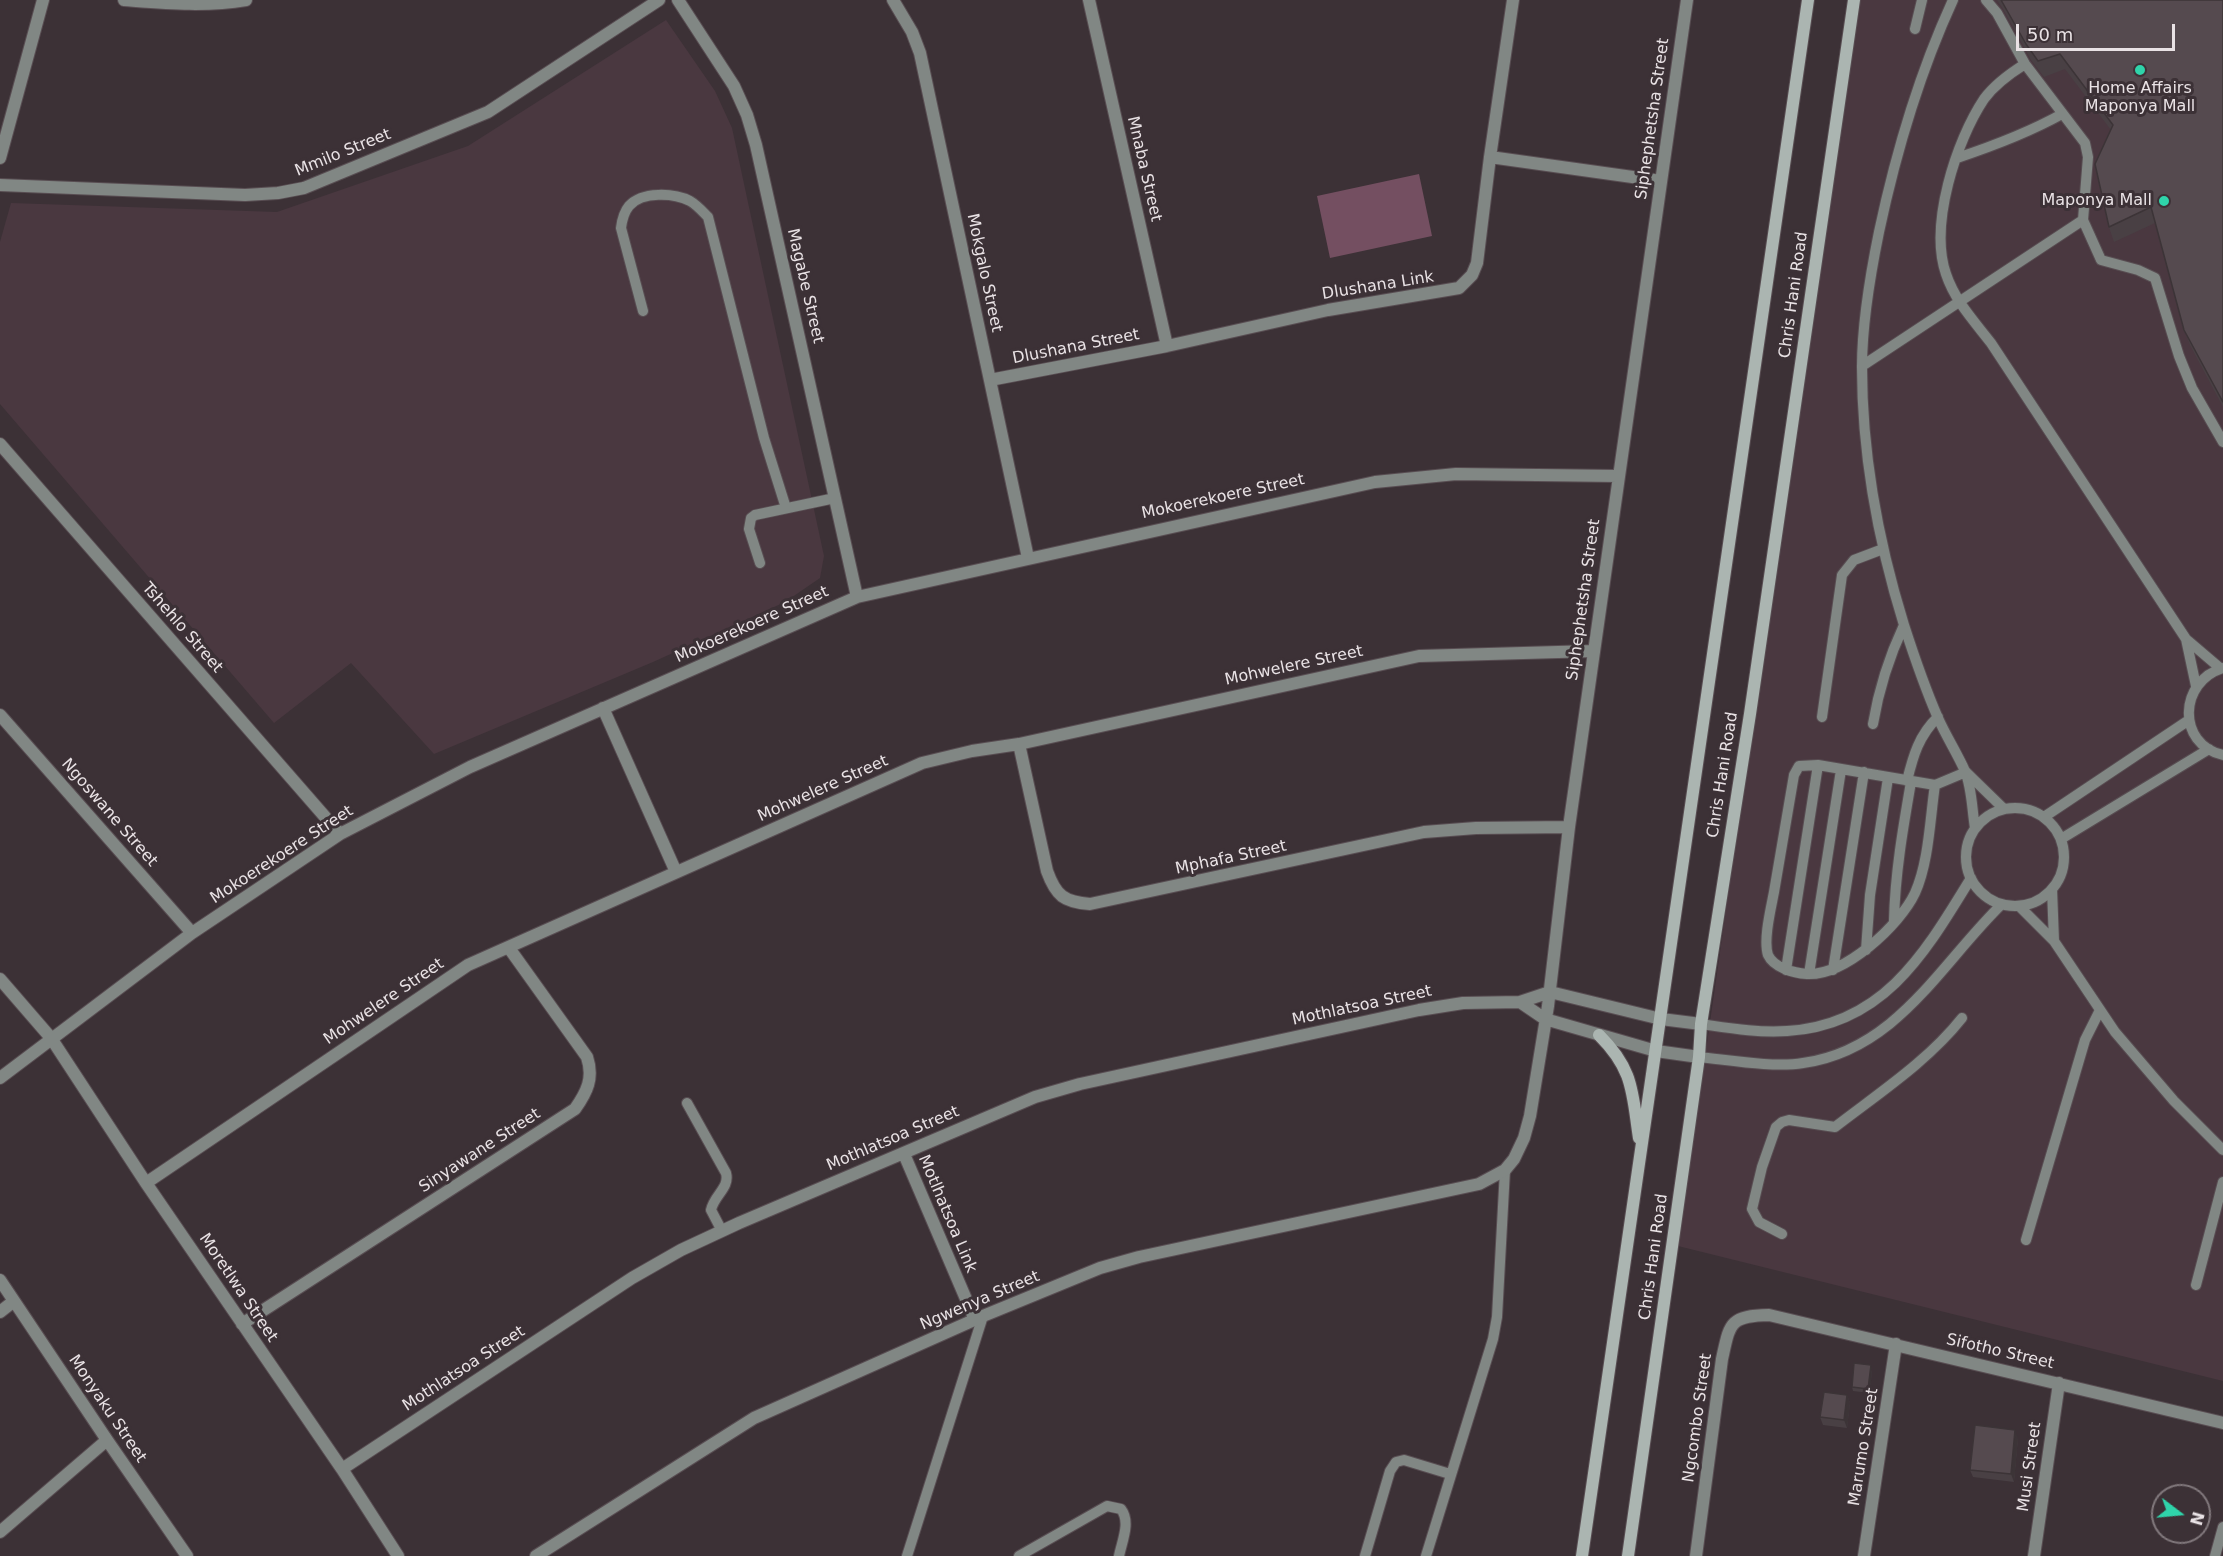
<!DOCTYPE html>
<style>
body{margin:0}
#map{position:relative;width:2223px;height:1556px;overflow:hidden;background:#3c3136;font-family:"DejaVu Sans",sans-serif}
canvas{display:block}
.north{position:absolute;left:2151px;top:1484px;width:60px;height:60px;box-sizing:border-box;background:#3c3136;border:2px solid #81787c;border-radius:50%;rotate:106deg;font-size:16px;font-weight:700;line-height:24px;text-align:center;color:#e9e2e5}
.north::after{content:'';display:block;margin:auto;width:21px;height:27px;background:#2fd4aa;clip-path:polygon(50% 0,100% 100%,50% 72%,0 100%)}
.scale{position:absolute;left:2016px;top:24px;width:159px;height:27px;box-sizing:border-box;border:3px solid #e9e2e5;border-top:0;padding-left:8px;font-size:18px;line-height:21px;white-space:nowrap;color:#e9e2e5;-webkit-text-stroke:4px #3c3136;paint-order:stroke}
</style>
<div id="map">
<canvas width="2223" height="1556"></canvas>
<div class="north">N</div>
<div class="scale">50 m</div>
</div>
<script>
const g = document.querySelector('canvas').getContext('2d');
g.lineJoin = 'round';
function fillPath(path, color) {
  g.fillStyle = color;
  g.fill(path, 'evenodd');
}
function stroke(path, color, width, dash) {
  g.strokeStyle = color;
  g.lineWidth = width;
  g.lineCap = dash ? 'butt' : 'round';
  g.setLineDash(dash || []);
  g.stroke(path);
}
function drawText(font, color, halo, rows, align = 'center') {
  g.font = font + ' "DejaVu Sans",sans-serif';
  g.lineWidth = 6;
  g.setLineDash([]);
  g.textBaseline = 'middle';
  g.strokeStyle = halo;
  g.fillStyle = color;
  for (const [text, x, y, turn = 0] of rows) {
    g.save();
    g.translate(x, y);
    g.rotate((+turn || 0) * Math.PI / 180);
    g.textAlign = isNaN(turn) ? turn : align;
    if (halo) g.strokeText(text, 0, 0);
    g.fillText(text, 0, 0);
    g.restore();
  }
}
const built = new Path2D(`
 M1856,0h367v1381l-545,-135z
 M666,20l49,71 17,37 92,428 -4,22 -35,24 -132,60 -219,92 -83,-91 -77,60 -274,-319v-162l11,-39 266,9 191,-66z`);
const green = new Path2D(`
 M1419,174l13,62 -102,22 -13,-62z`);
const lane = new Path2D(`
 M1953,0c-34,74 -57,152 -74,232 -9,44 -17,90 -17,135 0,88 16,174 42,258 10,31 21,63 34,93 8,18 19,35 27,53 7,17 7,39 10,57
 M1986,0l11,13 28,51 60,79 3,14 -5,63 18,40 37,10 17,8 24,78 13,32 31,54
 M1915,29l7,-29
 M2025,64c-16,10 -30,20 -41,35 -28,42 -55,126 -38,175 9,27 28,47 45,69l195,296 34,29
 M1957,158c36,-12 71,-25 105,-44
 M643,311l-22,-83c1,-8 3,-16 8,-22 13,-15 45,-13 61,-5 7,4 12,10 18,16l56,221 22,70
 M1862,366l221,-146
 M760,563l-11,-34 2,-11 4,-3 80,-17
 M2186,639l10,47
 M2223,668c-44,13 -47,76 0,87
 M1822,717l20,-142 12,-15 29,-11
 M1873,724c6,-36 16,-67 31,-99
 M1966,772l38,37
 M1907,781c6,-25 12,-46 31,-64
 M1935,785c-5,33 -6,77 -20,108 -15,32 -70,83 -108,81 -13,-1 -33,-6 -39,-19 -5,-15 3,-47 6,-63 7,-39 13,-78 20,-117l5,-9 19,-1 117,20 31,-13
 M1966 857a49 49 0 1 1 98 0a49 49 0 1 1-98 0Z
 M2044,817l145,-97
 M2061,839l148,-90
 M2052,889l2,52
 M2019,906l35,35 61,91 59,69 49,49
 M1894,921c1,-47 9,-93 17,-139
 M1866,950l4,-55 18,-117
 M1786,970l32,-205
 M1833,970l31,-198
 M1809,974l32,-204
 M1701,1024c28,4 57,9 86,7 97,-6 138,-78 184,-153
 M1699,1057c30,3 75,11 104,6 94,-13 138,-100 199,-159
 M687,1103l39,70c4,15 -12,22 -15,37l11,21
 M1782,1234l-23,-12 -7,-13 10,-42 14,-40 6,-5 7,-2 46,7c44,-34 93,-66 127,-109
 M2026,1240l59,-200 15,-30
 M2196,1285l27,-103
 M907,1556l76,-240
 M1019,1556l88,-50 14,3c10,13 1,32 -2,47
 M1365,1556l25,-85 6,-9 8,-2 46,14
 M1426,1556l67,-217 4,-22 8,-147
 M2215,1556l8,-29`);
const street = new Path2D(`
 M124,0c40,3 81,7 122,0
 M678,0l56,86 13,29 9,30 101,452
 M893,0l19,32 8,21 108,505
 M1089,0l78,346
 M1490,157l171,24
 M0,158l43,-158
 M0,185l245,10 33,-2 26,-5 184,-76 171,-112
 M990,380l177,-34 161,-36 131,-22 13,-13 5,-12 13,-106 23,-157
 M0,444l340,390
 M603,708l73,164
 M0,715l192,218
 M1019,744l28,127c9,25 17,31 43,33l334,-72 52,-4 93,-1
 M0,979l51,59 95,145 196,286 56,87
 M1520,1002l25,17 111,32 43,6
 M0,1078l192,-145 148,-99 130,-67 387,-170 518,-115 81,-8 162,2
 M904,1154l71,166
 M146,1183l322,-218 454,-202 50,-12 47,-7 400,-88 174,-5
 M0,1280l107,160 80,116
 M0,1312l14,-11
 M242,1324l333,-215c12,-17 19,-31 12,-52l-78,-109
 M342,1469l290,-191 49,-28 58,-27 296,-126 45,-13 339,-74 44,-7 57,-1 30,-10 111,27 40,5
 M0,1532l107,-92
 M536,1556l218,-138 229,-102 117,-48 39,-11 340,-73 26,-14 9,-11 10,-21 6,-22 18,-110 21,-179 118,-827
 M1696,1556l26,-197c8,-36 7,-43 47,-44l454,108
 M1864,1556l32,-212
 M2034,1556l25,-173`);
const secondary = new Path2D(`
 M1599,1035c35,35 33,57 40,103
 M1582,1556l226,-1556
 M1628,1556l71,-499 2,-33 49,-310 104,-714`);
const wall = new Path2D(`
 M1997,0h226v407l-33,-62 -6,-15 -29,-107 -41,19 -5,-15 2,-97 -46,-61 -21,8 -13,-17 -28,-51z
 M1872,1369l-2,24 -17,-2 -1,-4z
 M1847,1395l3,8 -3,25 -24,-3 -3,-8z
 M2018,1438l-4,44 -41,-5 -3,-7z`);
const shadedWall = new Path2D(`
 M1871,1365l1,4 -2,24 -2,-4z
 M1847,1395l3,8 -3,25 -3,-8z
 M2015,1430l3,8 -4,44 -3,-8z`);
const building = new Path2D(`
 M2001,0h222v402l-39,-72 -33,-123 -42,20 -14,-63 18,-39 -53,-71 -22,7 -12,-17z
 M1854,1363l17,2 -3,24 -16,-2z
 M1824,1392l23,3 -3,25 -24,-3z
 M1975,1425l40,5 -4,44 -41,-4z`);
const markers = [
 [2140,70,6,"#2fd4aa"],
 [2164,201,6,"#2fd4aa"]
];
const poiNames = [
 ["Home Affairs",2140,89],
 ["Maponya Mall",2140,107],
 ["Maponya Mall",2152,201,"right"]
];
const streetNames = [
 ["Siphephetsha Street",1653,119,-82],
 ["Mmilo Street",343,153,-22],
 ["Mnaba Street",1144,169,77],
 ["Mokgalo Street",984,273,78],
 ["Magabe Street",805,286,77],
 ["Dlushana Link",1378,286,-9],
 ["Chris Hani Road",1794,295,-82],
 ["Dlushana Street",1076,347,-11],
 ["Mokoerekoere Street",1223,497,-12],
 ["Siphephetsha Street",1584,600,-82],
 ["Mokoerekoere Street",752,625,-24],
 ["Tshehlo Street",182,628,49],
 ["Mohwelere Street",1294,666,-12],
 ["Chris Hani Road",1723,775,-81],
 ["Mohwelere Street",823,789,-24],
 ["Ngoswane Street",109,813,49],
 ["Mokoerekoere Street",282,855,-33],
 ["Mphafa Street",1231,858,-12],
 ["Mohwelere Street",384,1002,-34],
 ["Mothlatsoa Street",1362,1006,-12],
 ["Mothlatsoa Street",893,1139,-23],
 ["Sinyawane Street",480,1151,-33],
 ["Motlhatsoa Link",947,1214,67],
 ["Chris Hani Road",1654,1257,-82],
 ["Moretlwa Street",238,1288,56],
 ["Ngwenya Street",980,1301,-23],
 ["Sifotho Street",2000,1352,13],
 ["Mothlatsoa Street",464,1369,-33],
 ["Monyaku Street",107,1409,56],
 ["Ngcombo Street",1698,1418,-82],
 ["Marumo Street",1864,1447,-81],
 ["Musi Street",2030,1467,-82]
];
fillPath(built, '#4a3840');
fillPath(green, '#744f61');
stroke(lane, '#584d52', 12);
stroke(street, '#584d52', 14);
stroke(secondary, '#584d52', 14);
stroke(lane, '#818784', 10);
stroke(street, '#818784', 12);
stroke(secondary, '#abb5b1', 12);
fillPath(wall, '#494044');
fillPath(shadedWall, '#3c3437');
fillPath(building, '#554a4f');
stroke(building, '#3c3437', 1.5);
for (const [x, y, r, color] of markers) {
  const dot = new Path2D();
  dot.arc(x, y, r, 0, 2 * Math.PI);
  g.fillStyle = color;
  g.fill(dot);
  stroke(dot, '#3c3136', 2);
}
drawText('16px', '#e9e2e5', '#3c3136', poiNames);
drawText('16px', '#e9e2e5', '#3c3136', streetNames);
</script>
